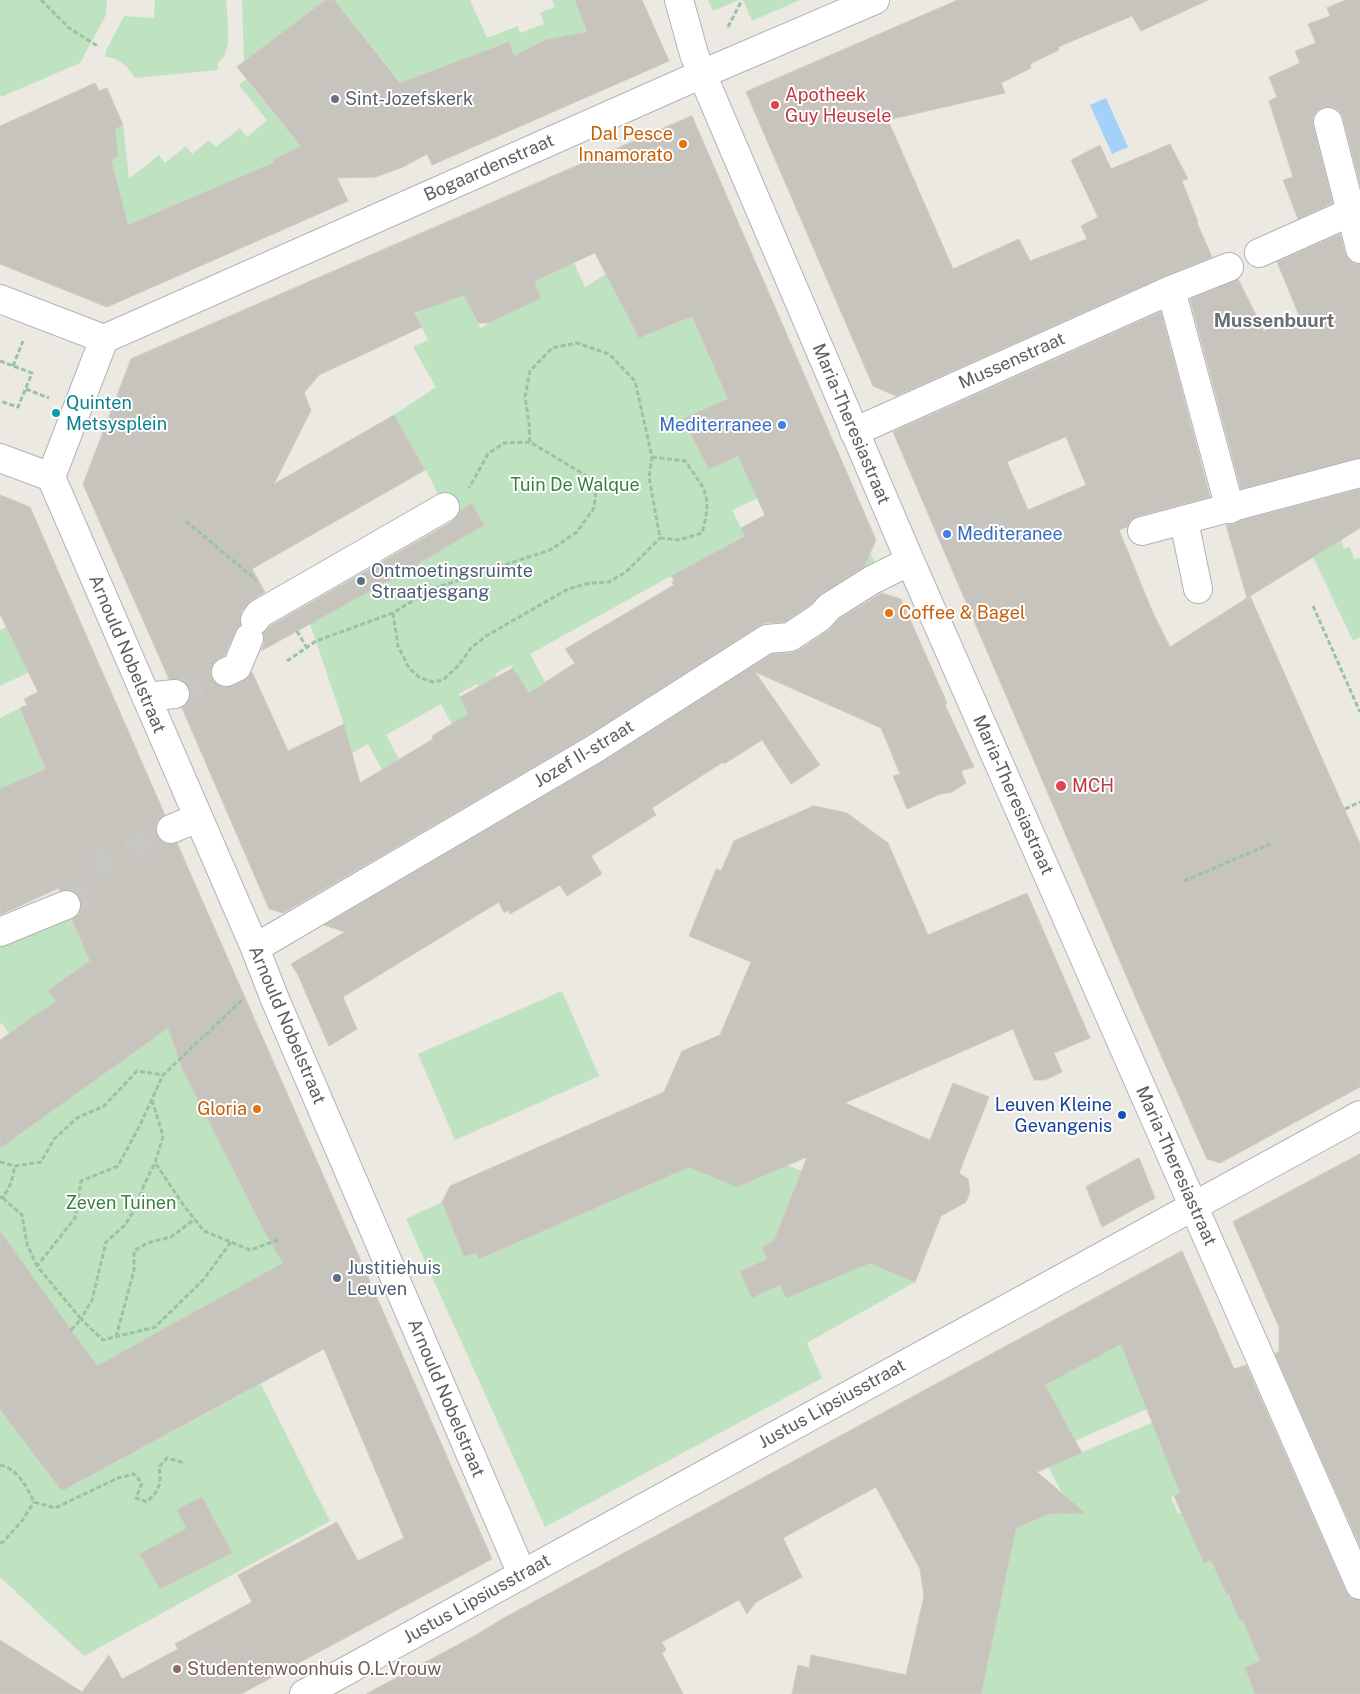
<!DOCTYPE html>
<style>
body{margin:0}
canvas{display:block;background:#ebe9e1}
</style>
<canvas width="1360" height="1694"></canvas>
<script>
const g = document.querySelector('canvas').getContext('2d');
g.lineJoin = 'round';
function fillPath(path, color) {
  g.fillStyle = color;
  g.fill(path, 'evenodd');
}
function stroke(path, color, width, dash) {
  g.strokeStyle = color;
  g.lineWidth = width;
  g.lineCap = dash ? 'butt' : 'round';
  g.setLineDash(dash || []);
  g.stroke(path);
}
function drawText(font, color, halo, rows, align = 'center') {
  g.font = font + ' "Public Sans",sans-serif';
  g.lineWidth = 4;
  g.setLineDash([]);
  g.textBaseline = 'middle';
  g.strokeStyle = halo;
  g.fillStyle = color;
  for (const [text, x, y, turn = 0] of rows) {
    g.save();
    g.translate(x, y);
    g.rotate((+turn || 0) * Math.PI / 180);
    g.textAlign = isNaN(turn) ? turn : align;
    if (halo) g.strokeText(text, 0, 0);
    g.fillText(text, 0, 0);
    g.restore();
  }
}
const green = new Path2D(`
 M0,0h107l-1,15 -26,48 -79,34 -1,-4z
 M155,0h71c1,17 8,53 -8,63v7l-83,8c-7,-11 -16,-21 -30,-21l1,-6 18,-35 30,2z
 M242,0h84l-82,62z
 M334,0h136l17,38 31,-12 2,7 24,-9 -4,-11 15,-6 -3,-7h23l11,31 -21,9 -45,33 -11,-31 -108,41z
 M708,0h31l-26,11z
 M743,0h57l-48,21z
 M246,79l40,49 27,-9 -9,26 -29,13v4l-101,44 -39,35 -52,-69 35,-16 -3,-27 8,-4 6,54 30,-24 6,8 21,-17 6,8 17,-14 7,7 24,-19 7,9 20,-17 -28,-35z
 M574,263l11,24 21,-13 33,64 40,-16 9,-16 40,94 -45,20 26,49 40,-18 9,47 -26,12 13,25 -215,119 15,28 -17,11 -17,-28 -16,9 16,30 -18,11 -16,-31 -18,10 16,32 -17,10 -17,-32 -55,31 18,34 -17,10 -19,-35 -16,9 -8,-29 -34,-100 89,-49 62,-36 -30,-59 -37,-65 42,-28 -23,-40 15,-7 -13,-26 47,-23 18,37 61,-30 -7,-16z
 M1341,539l3,10 6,-2 4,12 6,-1v79l-7,4 -40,-84z
 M871,554l5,10 -47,29 -6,-10z
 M21,620l21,46 -42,20v-56z
 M20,708l36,56 -56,25v-71z
 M60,891l22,50 32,19 -32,6 -33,23 7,12 -47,33 -7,-11 -2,1v-108z
 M236,979l-53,91 79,158 67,-37 18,38 -250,137 -97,-135v-83z
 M562,991l37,85 -144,64 -37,-86z
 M787,1165l15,6 -28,70 -12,6 72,-4 47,24 34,15 -108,61 15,35 -277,149 -139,-308 36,-17 22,53 12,-2 3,6 210,-92 48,19z
 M1131,1329l20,78 -96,43 6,11 102,-43 30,69 -22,10 7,17 5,-2 21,51 7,-3 16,34h2l10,25 4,1 10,23 22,12 -30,12 21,27h-285l35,-166 33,-14 19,-1 -4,-17 -51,-93 62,37 -30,-55 37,-20z
 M261,1384l69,137 -246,135 -84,-79v-168l63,82z`);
const water = new Path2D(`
 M1106,98l22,49 -16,7 -22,-49z`);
const building = new Path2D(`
 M326,0h8l66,83 109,-41 5,14 32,-16 41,-8 -12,-32h67l27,61 -237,104 -5,-11 -24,13 -27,10 -39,1 11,23 -241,106 -107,-43v-138l95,-43 4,8 8,-3 16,37 -8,4 3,27 -7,4 17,65 147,-63 -1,-3 27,-13 -64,-79z
 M958,0h250l-67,31 -9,-15 -74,31 1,3 -29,14 1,4 -30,15 4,10 -117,27 65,149 66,-30 11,22 57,-22 -6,-13 17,-9 -27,-57 29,-15 11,24 59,-25 18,35 -6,2 16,41 -1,1 15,34 -47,19 -269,120 -23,-10 -127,-294z
 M1346,0h14v184l-17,-66 -4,-7 -6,-4h-9l-7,4 -4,6v8l20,78 -35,16 -15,-39 10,-3 -24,-76 8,-4 -8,-20 31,-14 -5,-12 21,-8 -8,-19 22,-8 -3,-8z
 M692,116l184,424 -12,27 -43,27 -11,11 -25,17 -19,1 -7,3 -171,109 -305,178 -14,-4 -87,-201 7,-8 1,-8 -2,-7 -7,-5 -12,-1 -86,-195 48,-125zM595,253l44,85 53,-22 36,83 -45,20 26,50 29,-13 27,59 -24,13 4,8 -74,40 3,4 -2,2 2,3 -109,64 10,14 -46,30 -16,-25 -53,29 8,17 -36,22 1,3 -73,44 -16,-59 -56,27 -36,-79 -9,9 -18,7 -8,-4 -5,-6 -2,-7 3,-8 12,-8 10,-23 6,-7 -1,-6 2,-8 9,-10 14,-9 -13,-23 173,-99 -31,-55 -120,69 37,-74 -7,-17 15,-18 103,-48 -8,-14 50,-18 14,28h11l52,-25 -7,-16z
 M1340,234l5,19 3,6 7,5h5v194l-119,31 -51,-190 48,-20 26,52 35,-16 -22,-53z
 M1161,312l49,185 -72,19 -7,4 -4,7 -8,3 34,83 17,34 80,-51 110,248v243l-140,76 -13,-4 -70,-158 -244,-569zM1066,437l20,48 -58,25 -21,-48z
 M1360,489v39l-113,70 -21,-73 8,-1 5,-3z
 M0,495l30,12 135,308 -7,5 -2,6 1,9 5,7 6,2 9,-1 315,716 -251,135h-241v-54l82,52 27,-37 13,24 56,-30 -3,-5 77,-42 -14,-27 99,-53 21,39 46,-23 -80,-189 -262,142 -62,-82v-178l97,135 186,-103 -22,-38 -78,-155 -15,-42 -168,120v-108l56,-39 -8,-11 42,-29 -18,-42 7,-5 2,-7 -1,-8 -5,-7 -7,-2 -8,1 -1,-3 -59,27v-126l46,-20 -26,-61 7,-3 -3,-6 14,-7 -38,-78z
 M472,504l12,21 -85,50 -138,76 3,-7 -1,-11 7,-7 183,-105 5,-6 2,-4z
 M882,593l19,6 46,104 -2,2 29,62 -13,4 5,12 -14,9 -12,2 -33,15 -14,-33 7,-2 -19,-46 -126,-56 65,93 -29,19 -29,-44 -38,24 -1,-2 -71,46 4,7 -65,41 11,18 -35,22 -7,-11 -50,29 -2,-4 -4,3 -5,-11 -156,95 14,32 -28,17 -31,-71 -7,-11 54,-32 -21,-7 280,-164 168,-107 19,-1 8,-3 30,-20 10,-11z
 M814,806l33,7 41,30 40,92 99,-42 63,145 -36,15 8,19 -17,8h-11l-21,-51 -168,74 85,37 23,-57 36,14 -30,76 9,6 2,13 -4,10 -25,14 -26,66 -45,-19 -84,35 -6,-13 -28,13 -12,-27 28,-12 -6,-12 12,-6 33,-84 -70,30 -48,-20 -210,92 -3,-6 -12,3 -22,-54 8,-16 214,-94 18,-41 38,-16 31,-73 -62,-26 27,-67 5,2 13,-30z
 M1360,1154v392l-85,-192 4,-2v-25l-46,-105z
 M1139,1158l16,40 -53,29 -16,-40z
 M1182,1251l52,118 12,-4 100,226 5,7 9,2v94h-105l-10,-27 15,-6 -17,-41h-4l-10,-26 -2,1 -16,-35 -7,3 -30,-67 6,-3 -59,-149 -76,41 37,68 -45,19 48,41 -36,1 -33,14 -35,166h-189l6,-29 11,3 2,-13 95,20 18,-79 -4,-27 -44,-82 -93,51 19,39 -46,25 -9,12 -8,-14 -77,42 4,8 -4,3 21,41h-317l110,-59 26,-16z
 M202,1497l30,56 -72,36 -20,-35 47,-26 -10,-18z`);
const minorTunnel = new Path2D(`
 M175,694l51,-22
 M66,905l13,-10 10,-17 16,-18 66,-31`);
const path = new Path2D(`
 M41,0l28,28 30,19
 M728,27l14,-27
 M0,361l32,12 -14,34 -18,-6
 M13,366l10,-25
 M26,389l23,9
 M530,442l-1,-19 -4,-26 5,-26 22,-23 25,-5 32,11 26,27 17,76 -3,20 11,61
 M652,457l33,4c22,31 27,34 17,72l-23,7 -19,-2
 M186,521l70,59
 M1313,606l47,106
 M393,613l5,33 11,22 10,9 14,5 10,-2 16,-15 12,-17 15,-12 82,-47 22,-6 19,-1 17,-10 34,-34
 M297,631l10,17
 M287,661l29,-20 77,-28 39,-24 118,-39 27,-18 17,-24 2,-18 -11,-15 -55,-33 -26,1 -16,11 -19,34
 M1345,809l15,-7
 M1184,881l86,-37
 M152,1100l11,36 -8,27 -11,22 -8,22 -11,18 -19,17 -14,58 -11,19 22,21 52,-13 49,-48 27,-37
 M0,1162l15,4 26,-4 13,-23 23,-21 27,-12 33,-35 26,4
 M156,1164l28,42 20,25 46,19 28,-10
 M0,1197l3,1 8,-15 4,-17
 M3,1198l19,17 5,29 10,22
 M71,1330l10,-11 -44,-53 38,-48 6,-37 37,-15 23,-43 22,-48 79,-75
 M116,1337l18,-67v-19l13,-8 24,-6 24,-18
 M0,1465c18,4 27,22 34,37l21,6 63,-30 16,-4 8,9 -6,15 11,4c12,-12 15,-18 12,-35l8,-9 18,5
 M0,1543l3,-1 19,-21 12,-19`);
const minor = new Path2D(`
 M679,0l15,54 8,20 208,487 450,1024
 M1351,212l9,37
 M1259,253l92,-41 -23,-90
 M1229,267l-58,23 59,219
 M0,299l104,40
 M104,339l598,-265 173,-74
 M854,432l317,-142
 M0,458l51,19 53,-138
 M51,477l204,471 19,49 248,577
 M1184,521l14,68
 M1142,531l218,-58
 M255,620l4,-6 186,-107
 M226,672l11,-5 12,-29
 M146,697l29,-3
 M171,829l27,-11
 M0,932l66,-27
 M255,948l341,-200 171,-109 23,-2 30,-20 9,-10 43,-27 38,-19
 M304,1694l1056,-579`);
const markers = [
 [335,99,5,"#6b7280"],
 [775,105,5,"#e0444e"],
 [683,144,5,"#e8710a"],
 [56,413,5,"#0f9aa8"],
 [782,425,5,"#3f7fe0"],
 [947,534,5,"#3f7fe0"],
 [361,581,5,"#5c6f8a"],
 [889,613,5,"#e8710a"],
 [1061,786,6,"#e0444e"],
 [257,1109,5,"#e8710a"],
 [1122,1115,5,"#1a4fb4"],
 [337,1278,5,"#5c6f8a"],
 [177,1669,5,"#8d6e63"]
];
const healthNames = [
 ["Apotheek",785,95],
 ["Guy Heusele",785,116],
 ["MCH",1072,786]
];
const worshipNames = [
 ["Sint-Jozefskerk",345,99]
];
const foodNames = [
 ["Dal Pesce",673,134],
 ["Innamorato",673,155],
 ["Coffee & Bagel",899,613,"left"],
 ["Gloria",247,1109]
];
const streetNames = [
 ["Bogaardenstraat",489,168,-24],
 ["Mussenstraat",1012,361,-24],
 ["Maria-Theresiastraat",851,424,67],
 ["Arnould Nobelstraat",127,654,67],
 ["Jozef II-straat",584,754,-31],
 ["Maria-Theresiastraat",1013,795,66],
 ["Arnould Nobelstraat",287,1025,67],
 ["Maria-Theresiastraat",1176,1166,66],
 ["Arnould Nobelstraat",446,1398,67],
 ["Justus Lipsiusstraat",832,1404,-29],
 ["Justus Lipsiusstraat",477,1599,-29]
];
const cultureNames = [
 ["Quinten",66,403],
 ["Metsysplein",66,424]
];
const shopNames = [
 ["Mediterranee",772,425],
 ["Mediteranee",957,534,"left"]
];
const parkNames = [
 ["Tuin De Walque",575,485],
 ["Zeven Tuinen",121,1203]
];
const serviceNames = [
 ["Ontmoetingsruimte",371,571],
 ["Straatjesgang",371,592],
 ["Justitiehuis",347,1268],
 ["Leuven",347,1289]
];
const transitNames = [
 ["Leuven Kleine",1112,1105],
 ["Gevangenis",1112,1126]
];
const educationNames = [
 ["Studentenwoonhuis O.L.Vrouw",187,1669]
];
const neighbourhoodNames = [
 ["Mussenbuurt",1274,321]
];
fillPath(green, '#bfe2c0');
fillPath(water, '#a4d1f8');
fillPath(building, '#c7c4be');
stroke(building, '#cfcbc0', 1);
stroke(minorTunnel, '#c7c6c1', 28, [28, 14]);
stroke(minor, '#b2b3b8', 30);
stroke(path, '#99c2a6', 3, [5, 2.5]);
stroke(minor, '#fff', 28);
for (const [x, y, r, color] of markers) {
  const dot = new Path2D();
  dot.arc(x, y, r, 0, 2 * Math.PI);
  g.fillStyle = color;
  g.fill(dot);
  stroke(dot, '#fff', 2);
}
drawText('18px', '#be3a42', '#fff', healthNames, 'left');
drawText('18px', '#5b616d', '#fff', worshipNames, 'left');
drawText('18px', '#c56008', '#fff', foodNames, 'right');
drawText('18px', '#5a5d61', '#fff', streetNames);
drawText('18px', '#0d838f', '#fff', cultureNames, 'left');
drawText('18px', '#366cbe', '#fff', shopNames, 'right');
drawText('18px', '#3a7f40', '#fff', parkNames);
drawText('18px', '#4e5e75', '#fff', serviceNames, 'left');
drawText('18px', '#164399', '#fff', transitNames, 'right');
drawText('18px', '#785e54', '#fff', educationNames, 'left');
drawText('bold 19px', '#6b6e73', '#fff', neighbourhoodNames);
</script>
